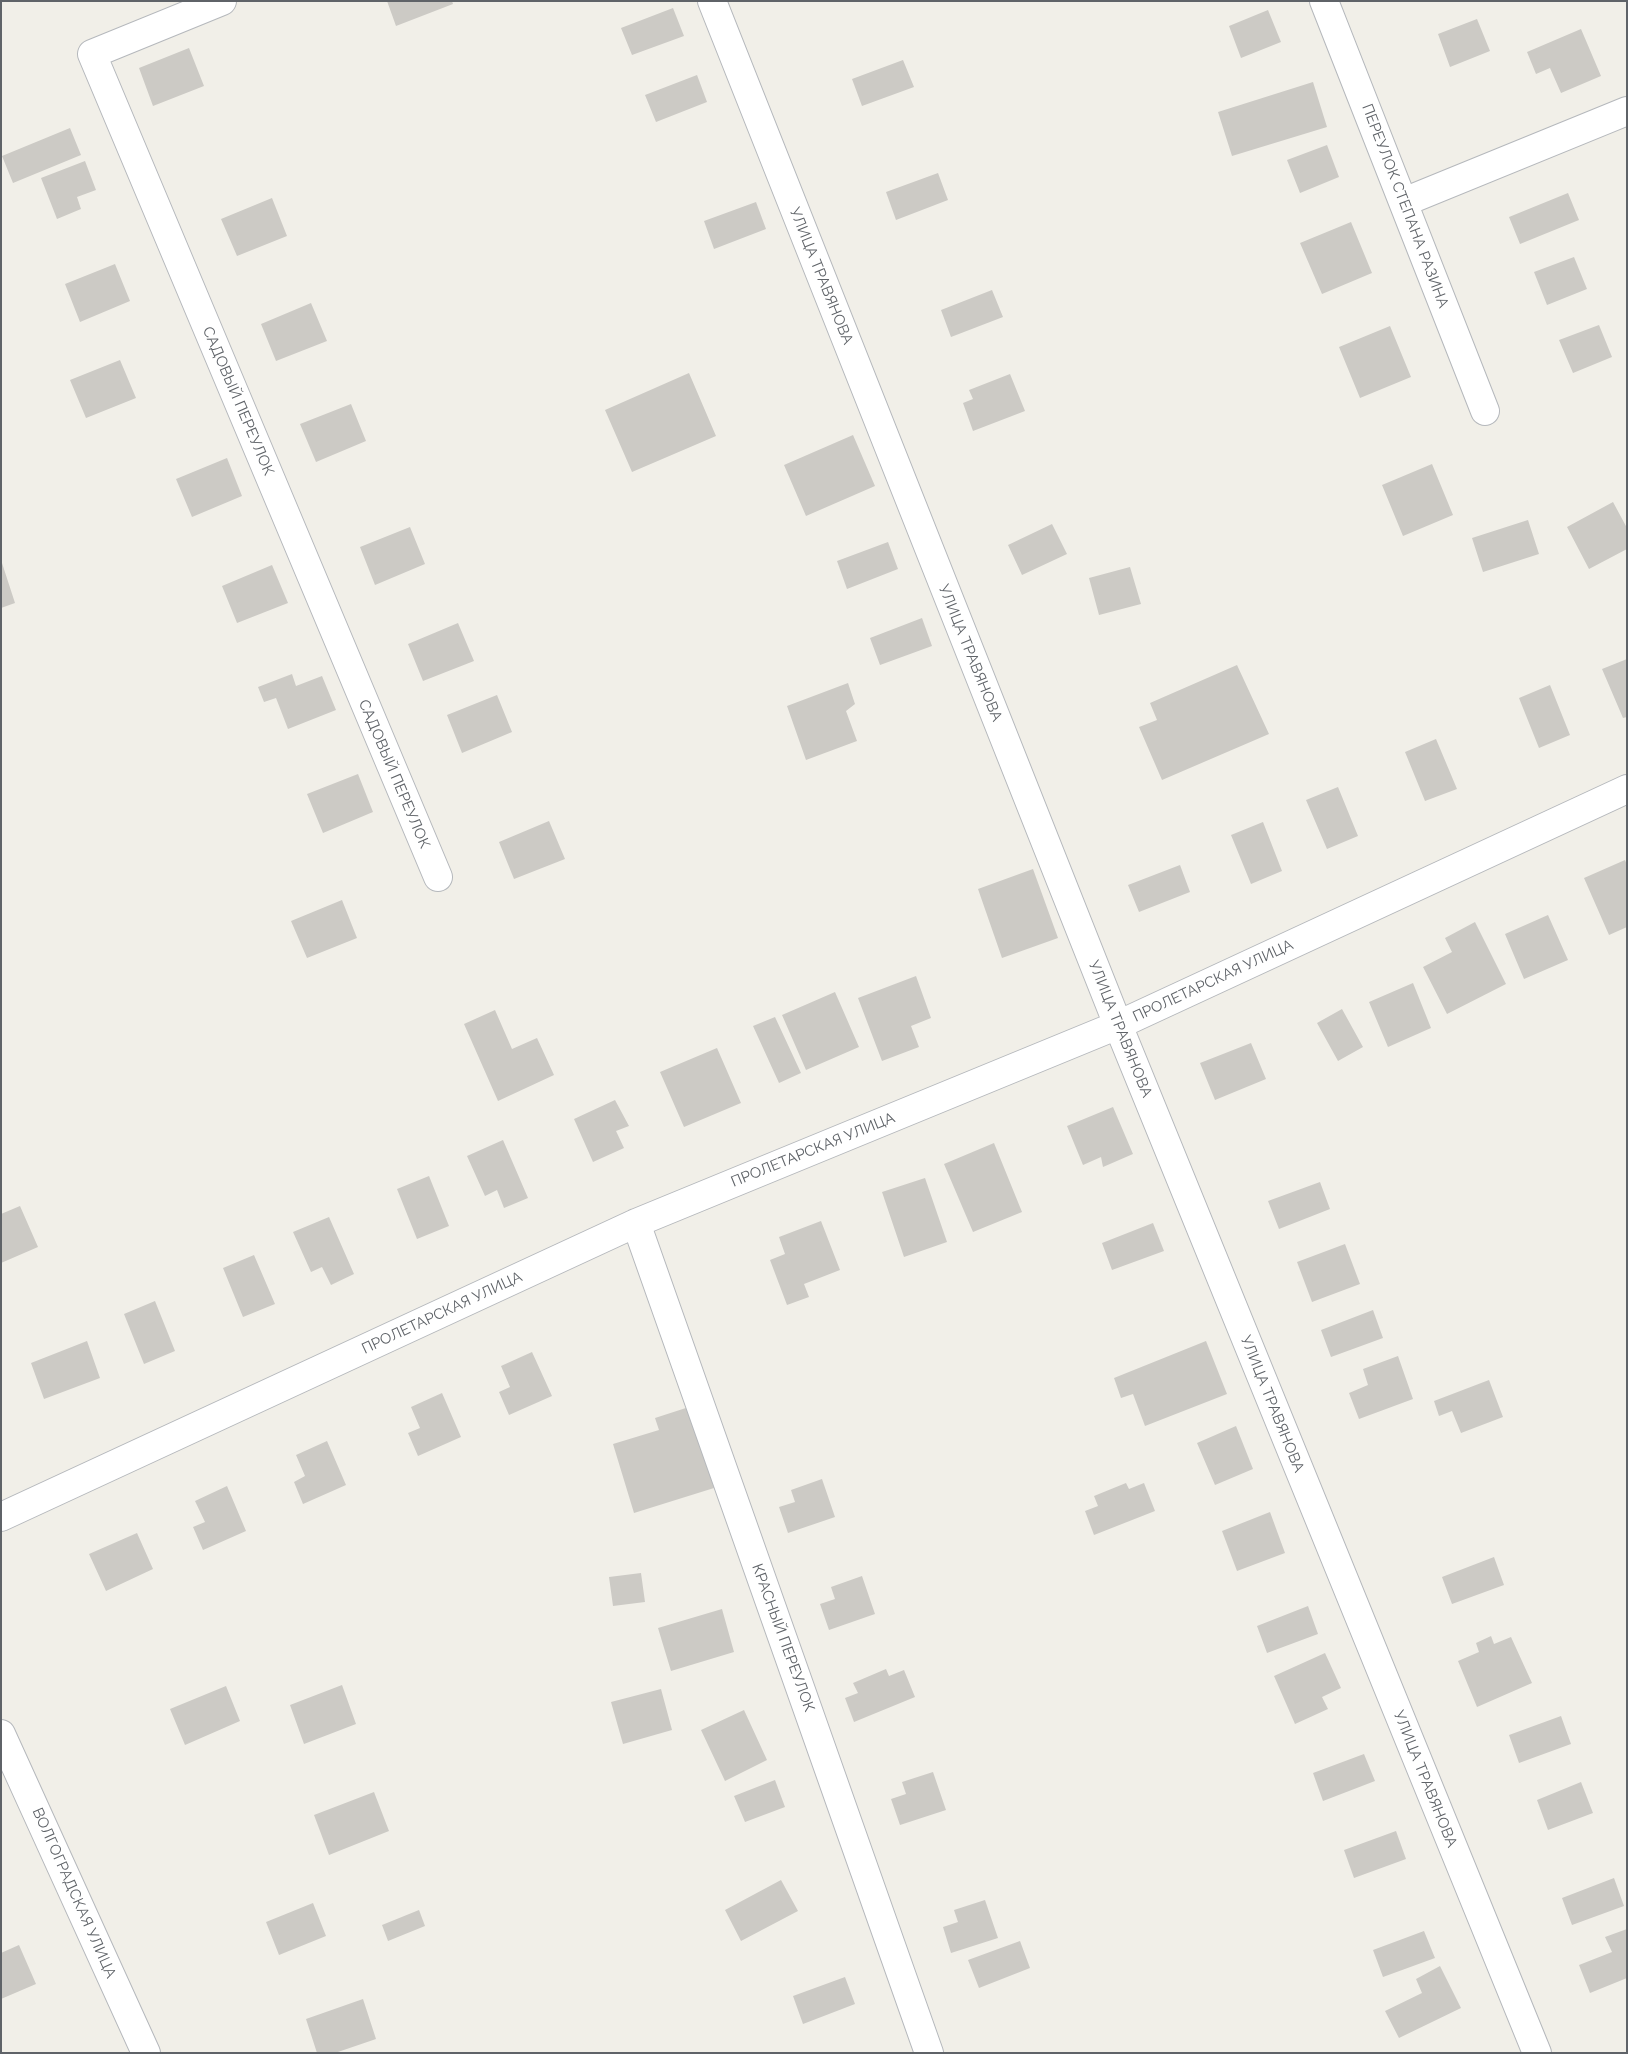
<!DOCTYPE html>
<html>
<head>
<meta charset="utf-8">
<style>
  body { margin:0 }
  #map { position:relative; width:1628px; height:2054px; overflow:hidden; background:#f1efe8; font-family:Raleway,sans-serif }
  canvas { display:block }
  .frame { position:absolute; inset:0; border:2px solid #5f6368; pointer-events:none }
</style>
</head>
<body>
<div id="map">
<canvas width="1628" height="2054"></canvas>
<div class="frame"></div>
</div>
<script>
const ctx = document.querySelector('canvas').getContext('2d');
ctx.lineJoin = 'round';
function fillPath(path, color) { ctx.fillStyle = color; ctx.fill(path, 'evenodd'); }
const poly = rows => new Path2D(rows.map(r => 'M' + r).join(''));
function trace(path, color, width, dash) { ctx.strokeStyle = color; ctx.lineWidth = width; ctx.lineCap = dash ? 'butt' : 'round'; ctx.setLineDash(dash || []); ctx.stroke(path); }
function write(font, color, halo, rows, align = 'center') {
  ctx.font = font + ' Raleway,sans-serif'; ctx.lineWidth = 4.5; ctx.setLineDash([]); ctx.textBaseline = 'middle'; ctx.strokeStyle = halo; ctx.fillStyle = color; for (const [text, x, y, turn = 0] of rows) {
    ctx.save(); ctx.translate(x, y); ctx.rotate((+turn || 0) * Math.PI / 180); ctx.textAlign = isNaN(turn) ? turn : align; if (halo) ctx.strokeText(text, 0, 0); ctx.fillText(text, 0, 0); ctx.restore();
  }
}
fillPath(poly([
  [387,1,452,1,453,4,396,26],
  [673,8,684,36,632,55,621,28],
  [1268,10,1281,42,1241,58,1229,26],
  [1477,19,1490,51,1450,67,1438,34],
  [1581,29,1601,76,1561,93,1550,68,1536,74,1527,52],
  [189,48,204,86,153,106,139,68],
  [903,60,914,87,862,106,852,79],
  [697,75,707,102,656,122,645,95],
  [1313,82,1327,127,1232,156,1218,112],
  [70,128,81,155,13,183,2,156],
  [1327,145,1339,177,1300,193,1287,160],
  [85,161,96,190,77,197,81,209,57,219,41,178],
  [938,173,948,200,896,220,886,192],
  [1568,193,1579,220,1520,244,1509,217],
  [272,198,287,236,237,256,221,219],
  [756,202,766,229,714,249,704,221],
  [1351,222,1372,273,1322,294,1300,243],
  [1574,257,1587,289,1547,305,1534,272],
  [115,264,130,301,80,322,65,284],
  [992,290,1003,317,951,337,941,310],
  [311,303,327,341,276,361,261,324],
  [1599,325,1612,357,1573,373,1559,340],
  [1390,326,1411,377,1360,398,1339,347],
  [120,360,136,398,86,418,70,380],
  [689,373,716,436,632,472,605,410],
  [1010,374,1025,411,973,431,963,403,973,399,969,390],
  [351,404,366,441,316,462,300,424],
  [853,435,875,486,806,516,784,465],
  [227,458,242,496,192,517,176,479],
  [1432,464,1453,515,1403,536,1382,485],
  [1613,502,1627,528,1627,549,1589,569,1567,527],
  [1528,520,1539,554,1483,572,1472,538],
  [1052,524,1067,554,1022,575,1008,545],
  [410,527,425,564,375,585,360,547],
  [888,542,898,569,847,589,837,561],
  [2,563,15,603,1,608,1,564],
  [272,565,288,603,237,623,222,586],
  [1130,567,1141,604,1099,615,1089,578],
  [922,618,932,646,880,665,870,638],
  [458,623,474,661,423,681,408,644],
  [1627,659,1627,717,1623,718,1602,669],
  [1237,665,1269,734,1162,780,1139,727,1157,720,1150,703],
  [292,674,296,686,322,676,336,710,288,729,276,698,264,702,258,687],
  [848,683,855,704,846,711,857,741,806,760,787,706],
  [1550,685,1570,735,1539,748,1519,698],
  [497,695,512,732,462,753,447,715],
  [1436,739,1457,789,1425,801,1405,752],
  [358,774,373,812,323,833,307,794],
  [1338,787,1358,836,1327,849,1306,800],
  [549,821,565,859,514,879,499,842],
  [1263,822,1282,871,1251,884,1231,835],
  [1625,860,1627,865,1627,927,1609,935,1584,878],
  [1180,865,1190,892,1139,912,1128,885],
  [1033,869,1058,938,1002,958,978,889],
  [342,900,357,938,307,958,291,921],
  [1548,915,1568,960,1524,979,1505,934],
  [1475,922,1506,984,1447,1014,1423,967,1452,952,1445,938],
  [916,976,931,1018,911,1026,919,1047,882,1061,858,998],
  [1413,983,1431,1028,1388,1047,1369,1002],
  [835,992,859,1047,806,1070,782,1015],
  [1342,1009,1363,1047,1338,1061,1317,1023],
  [495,1010,512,1049,537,1038,554,1075,498,1101,464,1024],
  [775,1017,801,1073,779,1083,753,1026],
  [1251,1043,1266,1079,1215,1100,1200,1063],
  [717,1048,741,1103,684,1127,660,1072],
  [615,1100,629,1126,616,1131,624,1148,593,1162,574,1119],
  [1113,1107,1133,1154,1103,1167,1101,1157,1083,1165,1067,1126],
  [503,1140,528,1198,504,1208,497,1190,485,1196,467,1156],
  [994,1143,1022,1212,973,1232,944,1164],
  [429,1176,449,1226,417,1239,397,1189],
  [925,1178,947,1242,904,1257,882,1192],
  [1320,1182,1330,1209,1279,1229,1268,1201],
  [20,1206,38,1247,1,1263,1,1214],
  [329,1217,354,1274,331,1285,322,1267,311,1272,293,1232],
  [821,1221,840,1270,804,1284,809,1297,787,1305,770,1260,785,1254,779,1237],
  [1153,1223,1164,1251,1112,1270,1102,1243],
  [1345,1244,1360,1284,1312,1302,1297,1262],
  [254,1255,275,1304,243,1317,223,1268],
  [155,1301,175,1351,144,1364,124,1314],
  [1373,1310,1383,1338,1331,1357,1321,1330],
  [87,1341,100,1378,44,1399,31,1363],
  [1206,1341,1227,1394,1145,1426,1133,1394,1121,1398,1114,1378],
  [532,1352,552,1396,509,1415,499,1392,510,1387,501,1366],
  [1398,1356,1413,1399,1359,1419,1349,1393,1368,1385,1363,1369],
  [1489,1380,1503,1417,1461,1433,1452,1411,1439,1416,1434,1401],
  [442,1393,461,1437,418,1456,408,1433,420,1428,411,1407],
  [689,1407,714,1488,634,1513,613,1444,659,1430,655,1418],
  [1236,1426,1253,1469,1215,1485,1197,1443],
  [327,1441,346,1485,303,1504,294,1482,305,1476,296,1455],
  [822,1479,835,1517,788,1533,779,1507,795,1502,791,1490],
  [1126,1483,1129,1489,1144,1483,1155,1511,1094,1535,1085,1511,1098,1506,1094,1496],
  [227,1486,246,1531,203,1550,193,1527,205,1522,195,1501],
  [1270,1512,1285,1553,1237,1571,1222,1531],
  [137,1533,153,1569,106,1591,89,1554],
  [1494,1557,1504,1585,1452,1604,1442,1577],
  [641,1573,645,1602,613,1606,609,1577],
  [862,1576,875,1614,829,1630,820,1604,835,1599,831,1587],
  [1308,1606,1318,1634,1267,1653,1257,1626],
  [722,1609,734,1652,671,1671,658,1628],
  [1491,1636,1494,1644,1511,1637,1532,1683,1477,1707,1458,1661,1479,1652,1476,1643],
  [1325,1653,1341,1688,1322,1697,1328,1709,1295,1724,1274,1676],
  [886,1669,889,1676,904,1670,915,1697,854,1722,845,1698,858,1693,853,1683],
  [342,1685,356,1724,304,1744,290,1705],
  [226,1686,240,1721,185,1745,170,1709],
  [661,1689,672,1730,623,1744,611,1702],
  [744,1710,767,1760,725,1781,701,1730],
  [1561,1716,1571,1744,1519,1763,1509,1735],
  [1364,1754,1375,1781,1323,1801,1313,1773],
  [933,1772,946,1810,900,1825,891,1799,906,1794,902,1782],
  [775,1780,785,1807,745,1822,734,1796],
  [1581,1782,1593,1813,1548,1830,1537,1800],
  [374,1792,389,1831,329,1855,314,1815],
  [1396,1831,1406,1859,1354,1878,1344,1850],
  [1614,1878,1624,1906,1572,1925,1562,1898],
  [781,1880,798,1911,741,1941,725,1910],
  [985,1900,998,1938,951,1953,943,1927,958,1922,954,1910],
  [313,1903,326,1936,279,1955,266,1922],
  [419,1910,425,1926,388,1941,382,1925],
  [1627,1929,1627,1978,1590,1993,1579,1965,1612,1952,1605,1937],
  [1424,1931,1435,1958,1383,1977,1373,1950],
  [1020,1941,1030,1968,979,1988,968,1960],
  [19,1945,36,1984,1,1999,1,1953],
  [1440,1966,1461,2008,1399,2038,1385,2011,1422,1993,1416,1979],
  [845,1977,855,2004,803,2024,793,1996],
  [363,1999,376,2039,335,2053,317,2053,306,2019]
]), '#cccac5');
const minor = poly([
  [222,1,92,54,438,877],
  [712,1,1118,1025,1537,2053],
  [1324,1,1485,411],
  [1404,202,1627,111],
  [636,1223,929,2053],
  [1,1517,636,1223,1118,1025,1627,789]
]);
const tertiary = poly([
  [1,1734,146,2053]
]);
trace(minor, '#b5b8bc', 30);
trace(tertiary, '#b5b8bc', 30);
trace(minor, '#fff', 28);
trace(tertiary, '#fff', 28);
write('15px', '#5f6368', '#fff', [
  ["ПЕРЕУЛОК СТЕПАНА РАЗИНА",1405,206,69],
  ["УЛИЦА ТРАВЯНОВА",821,276,68],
  ["САДОВЫЙ ПЕРЕУЛОК",238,401,67],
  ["УЛИЦА ТРАВЯНОВА",970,653,68],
  ["САДОВЫЙ ПЕРЕУЛОК",394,774,67],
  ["ПРОЛЕТАРСКАЯ УЛИЦА",1213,981,-25],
  ["УЛИЦА ТРАВЯНОВА",1120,1029,68],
  ["ПРОЛЕТАРСКАЯ УЛИЦА",813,1150,-22],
  ["ПРОЛЕТАРСКАЯ УЛИЦА",442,1313,-25],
  ["УЛИЦА ТРАВЯНОВА",1272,1404,68],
  ["КРАСНЫЙ ПЕРЕУЛОК",783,1638,70],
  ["УЛИЦА ТРАВЯНОВА",1425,1779,68],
  ["ВОЛГОГРАДСКАЯ УЛИЦА",74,1893,66]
]);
</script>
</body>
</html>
